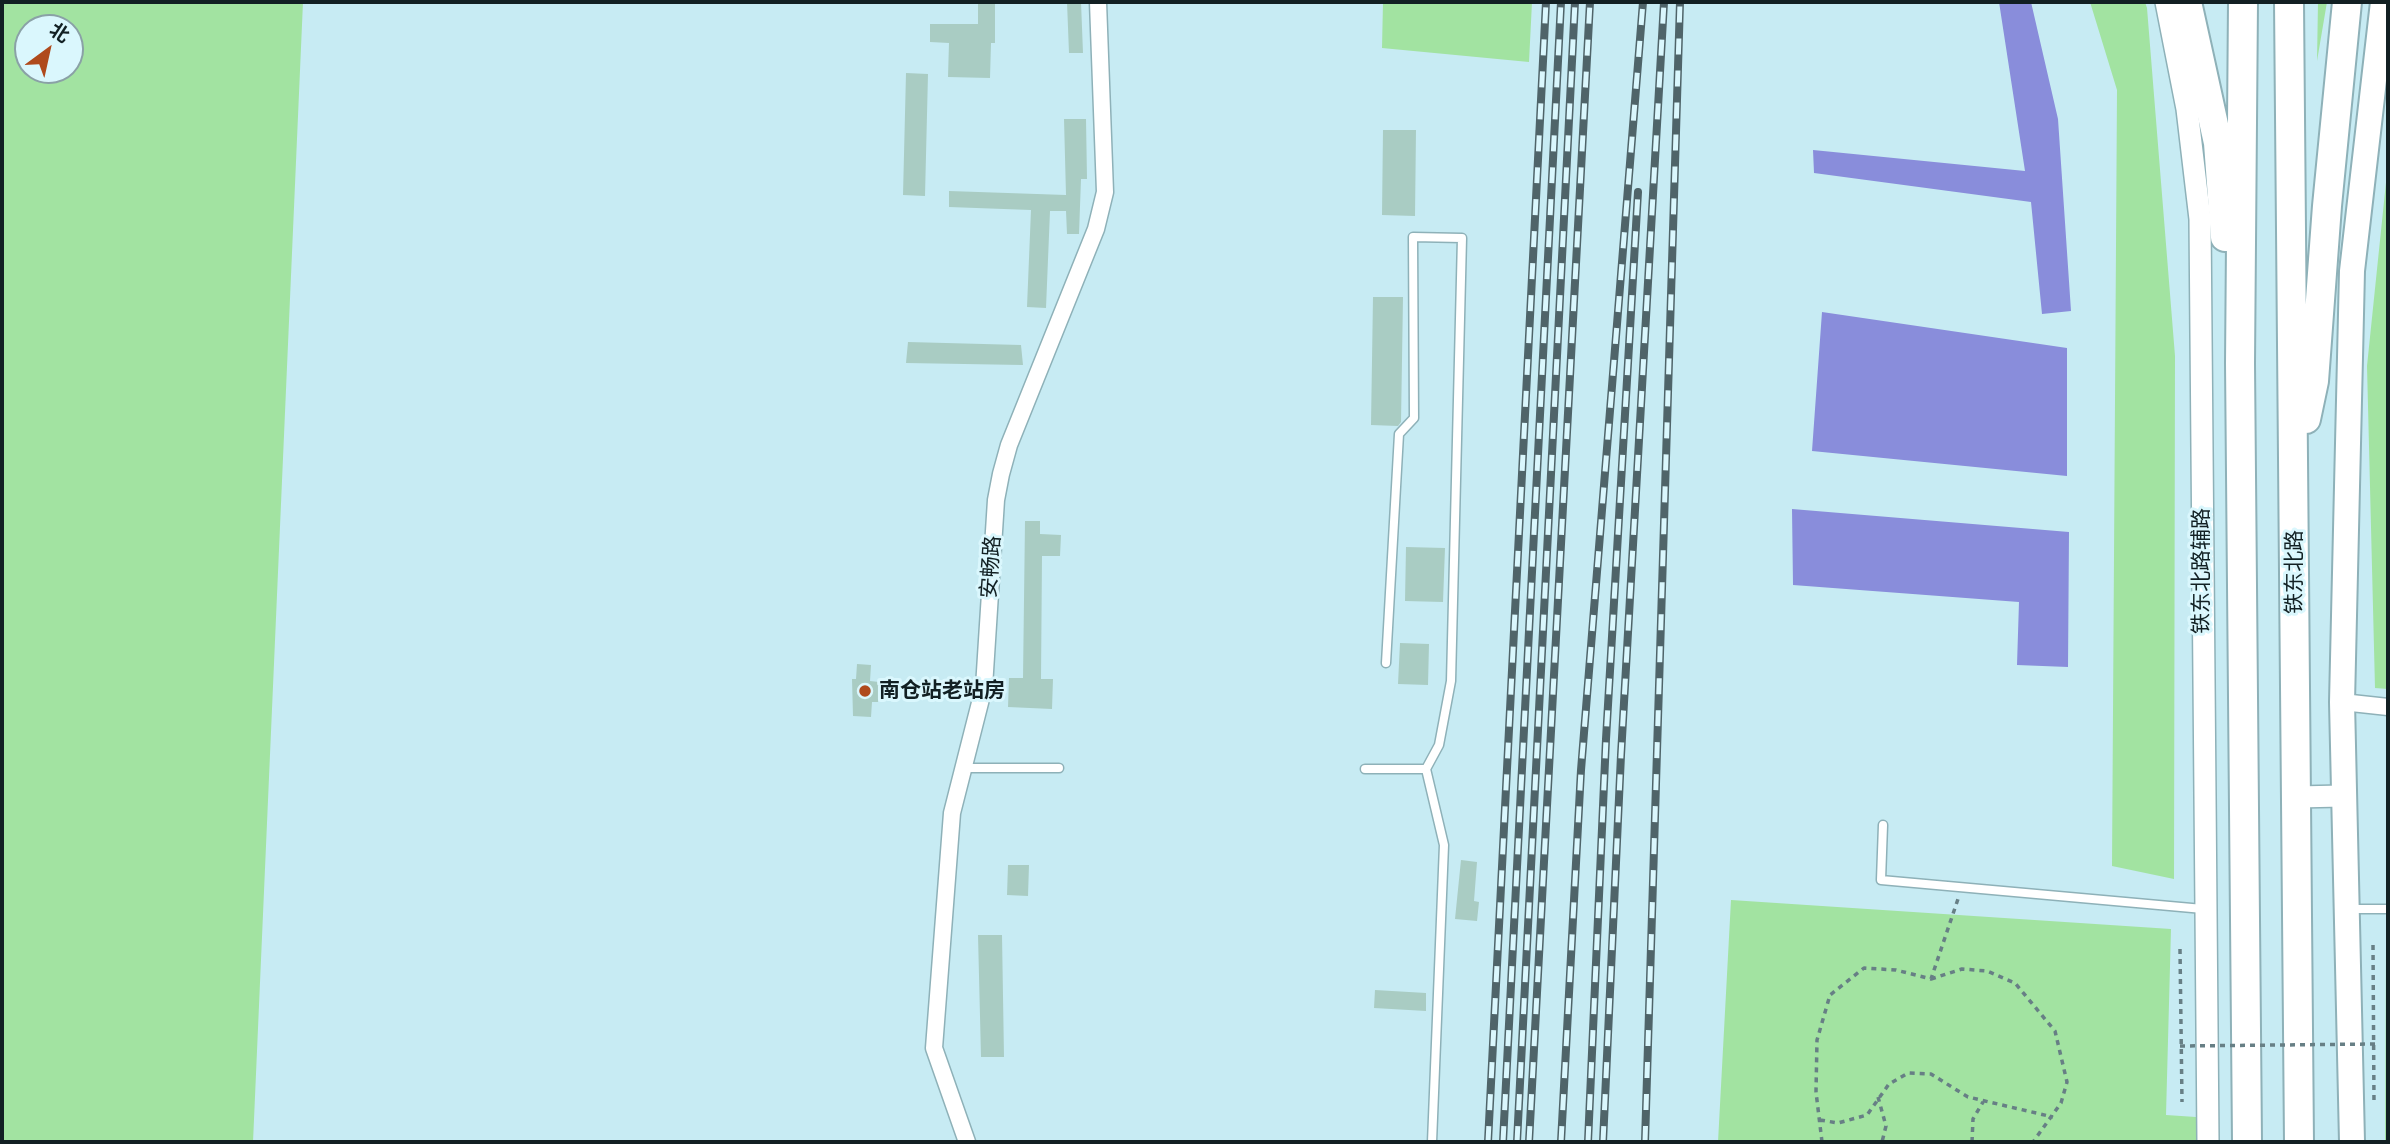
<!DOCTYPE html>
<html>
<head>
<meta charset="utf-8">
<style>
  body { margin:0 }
  #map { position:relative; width:2390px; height:1144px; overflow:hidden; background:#c7ebf3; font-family:"Varela Round","Noto Sans SC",sans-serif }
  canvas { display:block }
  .frame { position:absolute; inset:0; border:4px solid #122023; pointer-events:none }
  .north { position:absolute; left:14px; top:14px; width:70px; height:70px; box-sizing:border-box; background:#daf7fd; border:2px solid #8aa1a6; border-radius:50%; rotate:33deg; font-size:19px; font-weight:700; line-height:28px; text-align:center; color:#122023 }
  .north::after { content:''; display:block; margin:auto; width:24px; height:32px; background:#af4a1c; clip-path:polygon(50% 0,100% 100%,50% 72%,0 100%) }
</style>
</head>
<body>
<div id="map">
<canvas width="2390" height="1144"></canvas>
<div class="frame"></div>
<div class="north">北</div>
</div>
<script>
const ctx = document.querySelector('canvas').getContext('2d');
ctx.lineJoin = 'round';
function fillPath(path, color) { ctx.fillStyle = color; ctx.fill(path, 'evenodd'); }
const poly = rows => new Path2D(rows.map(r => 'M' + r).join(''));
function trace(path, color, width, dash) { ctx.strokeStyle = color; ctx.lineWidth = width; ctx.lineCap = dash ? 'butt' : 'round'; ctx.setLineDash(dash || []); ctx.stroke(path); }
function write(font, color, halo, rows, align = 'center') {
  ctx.font = font + ' "Varela Round","Noto Sans SC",sans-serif'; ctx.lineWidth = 6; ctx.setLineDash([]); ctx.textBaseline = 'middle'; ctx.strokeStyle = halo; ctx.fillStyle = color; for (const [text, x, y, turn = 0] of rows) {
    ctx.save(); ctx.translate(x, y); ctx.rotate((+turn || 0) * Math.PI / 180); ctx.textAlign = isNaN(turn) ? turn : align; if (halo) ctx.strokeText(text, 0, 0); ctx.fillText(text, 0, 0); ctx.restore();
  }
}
fillPath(poly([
  [2,2,303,2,253,1142,2,1142],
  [70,28,70,70,28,70,28,28],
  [1383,2,1532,2,1529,62,1382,48],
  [2090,2,2145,2,2147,8,2175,356,2174,879,2112,866,2117,90],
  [2318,2,2327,2,2317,61],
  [2388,163,2388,689,2375,688,2367,366],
  [1731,900,2171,929,2166,1115,2196,1117,2196,1142,1718,1142],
  [2386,944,2388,944,2388,1142,2385,1142]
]), '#a2e3a1');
fillPath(poly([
  [1999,2,2031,2,2058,119,2071,311,2042,314,2031,202,1814,173,1813,150,2025,171],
  [1822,312,2067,348,2067,476,1812,451],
  [1792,509,2069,532,2068,667,2017,665,2019,602,1793,585]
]), '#898ddb');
fillPath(poly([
  [978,2,995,2,995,43,991,43,990,78,948,77,949,43,930,42,930,24,978,24],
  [1067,2,1081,2,1083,53,1069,53],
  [906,73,928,74,925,196,903,195],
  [1064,119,1086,119,1087,179,1081,179,1079,234,1067,234,1066,211,1050,211,1046,308,1027,307,1031,210,949,207,949,191,1066,195],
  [1383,130,1416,130,1415,216,1382,215],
  [1373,297,1403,297,1401,422,1398,426,1371,425],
  [908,342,1021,345,1023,365,906,363],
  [1025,521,1040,521,1040,534,1061,535,1060,556,1042,556,1041,679,1053,679,1052,709,1008,707,1009,678,1023,678],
  [1406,547,1445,548,1443,602,1405,601],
  [1400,643,1429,644,1428,685,1398,684],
  [857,664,871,665,870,681,879,682,878,702,872,702,871,717,853,716,852,679,856,679],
  [1461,860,1477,862,1474,901,1479,902,1477,921,1455,919],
  [1008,865,1029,865,1028,896,1007,895],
  [978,935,1002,935,1004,1057,981,1057],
  [1375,990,1426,993,1426,1011,1374,1008]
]), '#a9ccc3');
const lane = poly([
  [1386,663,1399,434,1414,418,1413,237,1462,238,1451,681,1439,745,1426,769,1444,845,1432,1142],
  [964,768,1059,768],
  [1365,769,1426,769],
  [1883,825,1881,880,2203,909],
  [2349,909,2388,909]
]);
const street = poly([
  [2342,702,2388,707],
  [967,1142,934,1048,952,813,984,687,996,500,1001,474,1009,445,1096,229,1105,192,1098,2]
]);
const secondary = poly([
  [2166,2,2187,109,2200,219,2208,1142],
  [2297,797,2342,796]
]);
const primary = poly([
  [2352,1142,2342,702,2352,271,2383,2]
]);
const highway = poly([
  [2187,2,2218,143,2225,237],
  [2243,2,2240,363,2247,1142],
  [2289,2,2299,1142],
  [2306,419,2314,381,2327,206,2347,2]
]);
trace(lane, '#8eb1b8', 11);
trace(street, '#8eb1b8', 19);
trace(secondary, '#8eb1b8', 24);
trace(primary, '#8eb1b8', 28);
trace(highway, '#8eb1b8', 32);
trace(poly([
  [2373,945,2374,1105],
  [2180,949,2182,1102],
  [1931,979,1962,969,1987,971,2015,983,2055,1031,2067,1082,2061,1103,2033,1142],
  [1878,1097,1886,1126,1882,1142],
  [1820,1120,1838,1123,1867,1115,1889,1084,1908,1073,1931,1074,1968,1097,2053,1117],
  [1822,1142,1816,1092,1817,1040,1830,995,1864,968,1896,970,1931,979,1958,899],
  [1972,1142,1973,1119,1983,1102]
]), '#677f85', 3.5, [5, 5]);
trace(lane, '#fff', 8);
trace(street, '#fff', 16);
trace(secondary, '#fff', 21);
trace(primary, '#fff', 24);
trace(highway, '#fff', 28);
const rail = poly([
  [1488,1142,1546,2],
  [1503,1142,1561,2],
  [1517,1142,1575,2],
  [1529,1142,1590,2],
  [1561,1142,1581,770,1643,2],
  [1588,1142,1606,739,1638,192],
  [1603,1142,1621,755,1664,2],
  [1645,1142,1680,2]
]);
trace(rail, '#4f6469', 8);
trace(rail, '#daf7fd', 5, [16]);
trace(poly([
  [2180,1046,2376,1044]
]), '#677f85', 3.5, [5, 5]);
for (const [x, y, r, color] of [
  [865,691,7,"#af4a1c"]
]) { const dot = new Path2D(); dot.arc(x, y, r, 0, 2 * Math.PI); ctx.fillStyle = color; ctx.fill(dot); trace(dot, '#daf7fd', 2.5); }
write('21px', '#122023', '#daf7fd', [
  ["安畅路",992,567,-86],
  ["铁东北路辅路",2202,571,-90],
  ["铁东北路",2295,572,-90]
]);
write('bold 21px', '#122023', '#daf7fd', [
  ["南仓站老站房",879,691]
], 'left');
</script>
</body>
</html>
